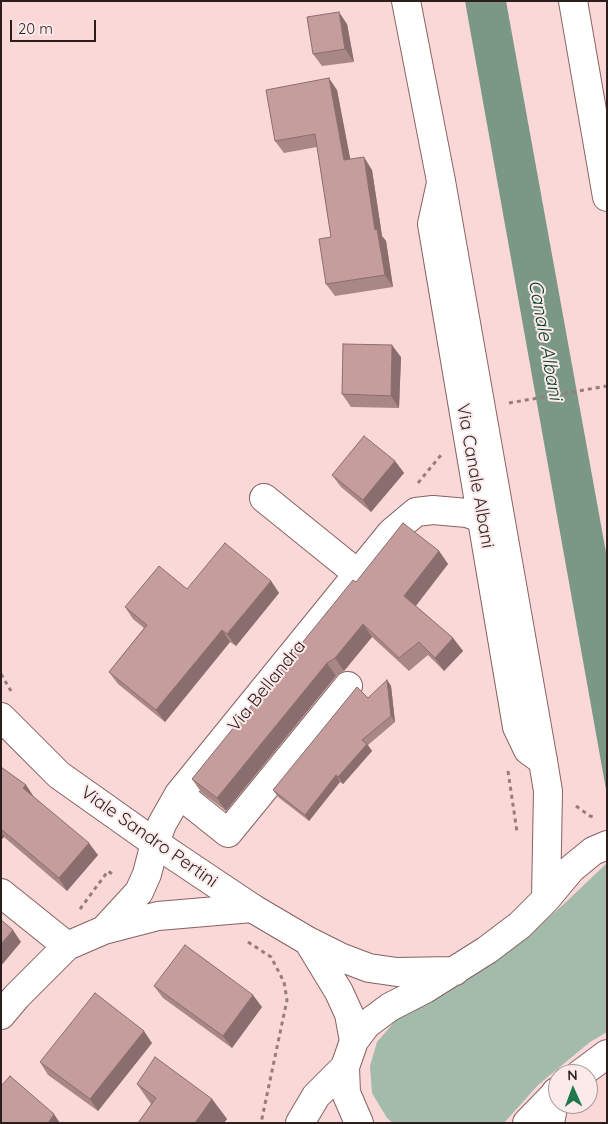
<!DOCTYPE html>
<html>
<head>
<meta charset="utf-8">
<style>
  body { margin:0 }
  #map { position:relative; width:608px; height:1124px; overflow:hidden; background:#fad8d7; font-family:Quicksand,sans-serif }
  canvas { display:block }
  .frame { position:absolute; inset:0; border:2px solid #2d1e1e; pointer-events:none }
  .north { position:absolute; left:548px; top:1064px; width:50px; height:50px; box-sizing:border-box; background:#fceaea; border:1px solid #a99898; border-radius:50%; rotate:358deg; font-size:14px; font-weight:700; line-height:20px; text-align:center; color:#2d1e1e }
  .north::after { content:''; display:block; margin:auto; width:18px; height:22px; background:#20794d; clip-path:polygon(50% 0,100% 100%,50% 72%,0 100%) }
  .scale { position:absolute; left:10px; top:20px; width:86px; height:22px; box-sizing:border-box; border:2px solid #2d1e1e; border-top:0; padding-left:6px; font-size:15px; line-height:18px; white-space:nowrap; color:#2d1e1e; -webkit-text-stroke:4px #fceaea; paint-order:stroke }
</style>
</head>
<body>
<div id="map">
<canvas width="608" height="1124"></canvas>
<div class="frame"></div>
<div class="north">N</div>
<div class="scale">20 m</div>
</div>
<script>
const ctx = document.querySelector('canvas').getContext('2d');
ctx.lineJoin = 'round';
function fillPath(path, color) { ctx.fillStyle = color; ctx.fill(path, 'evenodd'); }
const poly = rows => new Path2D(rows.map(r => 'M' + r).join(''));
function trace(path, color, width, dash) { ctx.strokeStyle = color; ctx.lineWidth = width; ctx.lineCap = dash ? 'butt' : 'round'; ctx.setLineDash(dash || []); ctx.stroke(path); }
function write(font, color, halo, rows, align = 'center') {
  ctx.font = font + ' Quicksand,sans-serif'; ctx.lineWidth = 4; ctx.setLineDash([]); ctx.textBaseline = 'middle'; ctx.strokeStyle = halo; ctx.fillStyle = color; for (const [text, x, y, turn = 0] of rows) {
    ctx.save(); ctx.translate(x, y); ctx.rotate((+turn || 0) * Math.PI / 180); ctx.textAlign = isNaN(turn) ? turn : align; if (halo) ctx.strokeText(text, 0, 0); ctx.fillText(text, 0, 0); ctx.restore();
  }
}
fillPath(poly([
  [607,863,607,1032,590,1042,538,1085,504,1123,393,1123,387,1118,372,1093,370,1066,377,1042,402,1013,489,965,518,945,565,903]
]), '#a2bbab');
fillPath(poly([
  [465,1,506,1,607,558,607,795]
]), '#7a9885');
const minor = poly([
  [441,183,432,224,517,727,528,750,543,761],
  [264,498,358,574],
  [179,794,228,833,348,686],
  [1,893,67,946],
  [104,930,139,892,147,874,155,843,162,824,179,794,391,533,416,512,433,510,467,513,483,519],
  [1,1015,17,996,67,946,104,930,158,916,252,908]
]);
const major = poly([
  [406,1,441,181,543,761,548,791,546,899],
  [573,1,607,197],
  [1,717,59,775,155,843,252,908,308,941,340,957,369,968,397,972,455,971],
  [308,941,339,992,349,1014,354,1041],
  [580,1074,607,1054],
  [300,1123,316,1096,345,1067],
  [359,1123,346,1093,345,1067,354,1041,367,1024,390,1007,425,989,487,950,520,925,546,899,571,869,593,851,607,845],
  [527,1123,558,1091]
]);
const highway = poly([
  [550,1123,556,1092]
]);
trace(minor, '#866261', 30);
trace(major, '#866261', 30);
trace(highway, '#866261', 30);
trace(poly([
  [509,403,607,386],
  [418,483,441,455],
  [1,674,11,691],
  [508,771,517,832],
  [576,806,590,816,596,818],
  [80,909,108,871,115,876],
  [248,942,271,957,284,982,287,1000,261,1123]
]), '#967d7d', 3, [4, 4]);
trace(minor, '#fff', 28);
trace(major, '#fff', 28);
trace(highway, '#fff', 28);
fillPath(poly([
  [347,24,354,62,322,66,313,54],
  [337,90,350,160,372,170,382,236,386,241,393,287,335,296,326,284,331,237,317,147,284,153,275,141],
  [401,357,399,408,351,407,342,394],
  [395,461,404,473,371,512,341,487,332,475],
  [439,551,448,564,416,606,453,638,463,651,444,671,428,655,409,671,372,637,344,671,336,676,226,811,201,792,192,779,356,582],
  [271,581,279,593,236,646,230,642,165,722,118,684,109,672,144,628,133,619,125,607,187,589],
  [387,680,391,686,395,722,368,745,372,751,343,784,340,782,309,821,278,797,273,790],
  [1,767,26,785,33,796,98,855,67,891,4,837,2,839,1,839],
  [154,986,262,1007,232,1048,163,998],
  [152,1043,98,1111,48,1075,40,1062],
  [137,1084,212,1099,227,1119,224,1123,138,1123,151,1104]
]), '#a98786');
fillPath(poly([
  [339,12,347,24,354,62,345,49],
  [329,78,337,90,353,173,344,160],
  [364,157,372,170,382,236,386,241,393,287,385,275,375,230],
  [392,345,401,357,399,408,391,396],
  [395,461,404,473,371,512,363,500],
  [439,551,448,564,413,609,404,596],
  [271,581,279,593,236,646,227,634],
  [363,624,372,637,344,671,335,658],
  [222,630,230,642,165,722,156,710],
  [453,638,463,651,444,671,435,658],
  [327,663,336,676,226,811,217,798],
  [387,680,391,686,395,722,391,716],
  [367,744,372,751,343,784,338,777],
  [336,775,340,782,309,821,305,815],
  [26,785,34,797,23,788],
  [1,832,4,837,2,839,1,838],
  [89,843,98,855,67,891,59,878],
  [13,930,21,942,1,966,1,944],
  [253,995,262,1007,232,1048,223,1036],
  [144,1031,152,1043,98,1111,90,1099],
  [212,1099,227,1119,224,1123,195,1123],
  [54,1114,60,1123,48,1123]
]), '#8a6e6d');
const building = poly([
  [339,12,345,49,313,54,307,17,339,12],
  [329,78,344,160,364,157,375,230,377,229,385,275,326,284,319,239,331,237,315,134,275,141,266,90,329,78],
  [343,344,392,345,391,396,342,394,343,344],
  [364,436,395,461,363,500,332,475,364,436],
  [403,523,439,551,404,596,453,638,435,658,419,642,399,658,363,624,335,658,327,663,217,798,192,779,353,580,356,582,403,523],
  [225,543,271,581,227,634,222,630,156,710,109,672,147,625,125,607,159,566,187,589,225,543],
  [387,680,391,716,362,740,367,744,338,777,336,775,305,815,273,790,357,687,368,698,387,680],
  [1,767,26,785,23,788,89,843,59,878,1,829,1,767],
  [1,920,13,930,1,944,1,920],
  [185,945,253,995,223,1036,154,986,185,945],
  [95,993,144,1031,90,1099,40,1062,95,993],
  [155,1057,212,1099,195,1123,138,1123,156,1098,137,1084,155,1057],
  [10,1076,54,1114,48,1123,1,1123,1,1086,10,1076]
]);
fillPath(building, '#c59d9c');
trace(building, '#8a6e6d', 1);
write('18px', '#2d1e1e', '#fceaea', [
  ["Via Canale Albani",475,476,80],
  ["Via Bellandra",267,686,-51],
  ["Viale Sandro Pertini",149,837,35]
]);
write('italic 19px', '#043d23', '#fceaea', [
  ["Canale Albani",545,340,80]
]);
</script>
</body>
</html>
